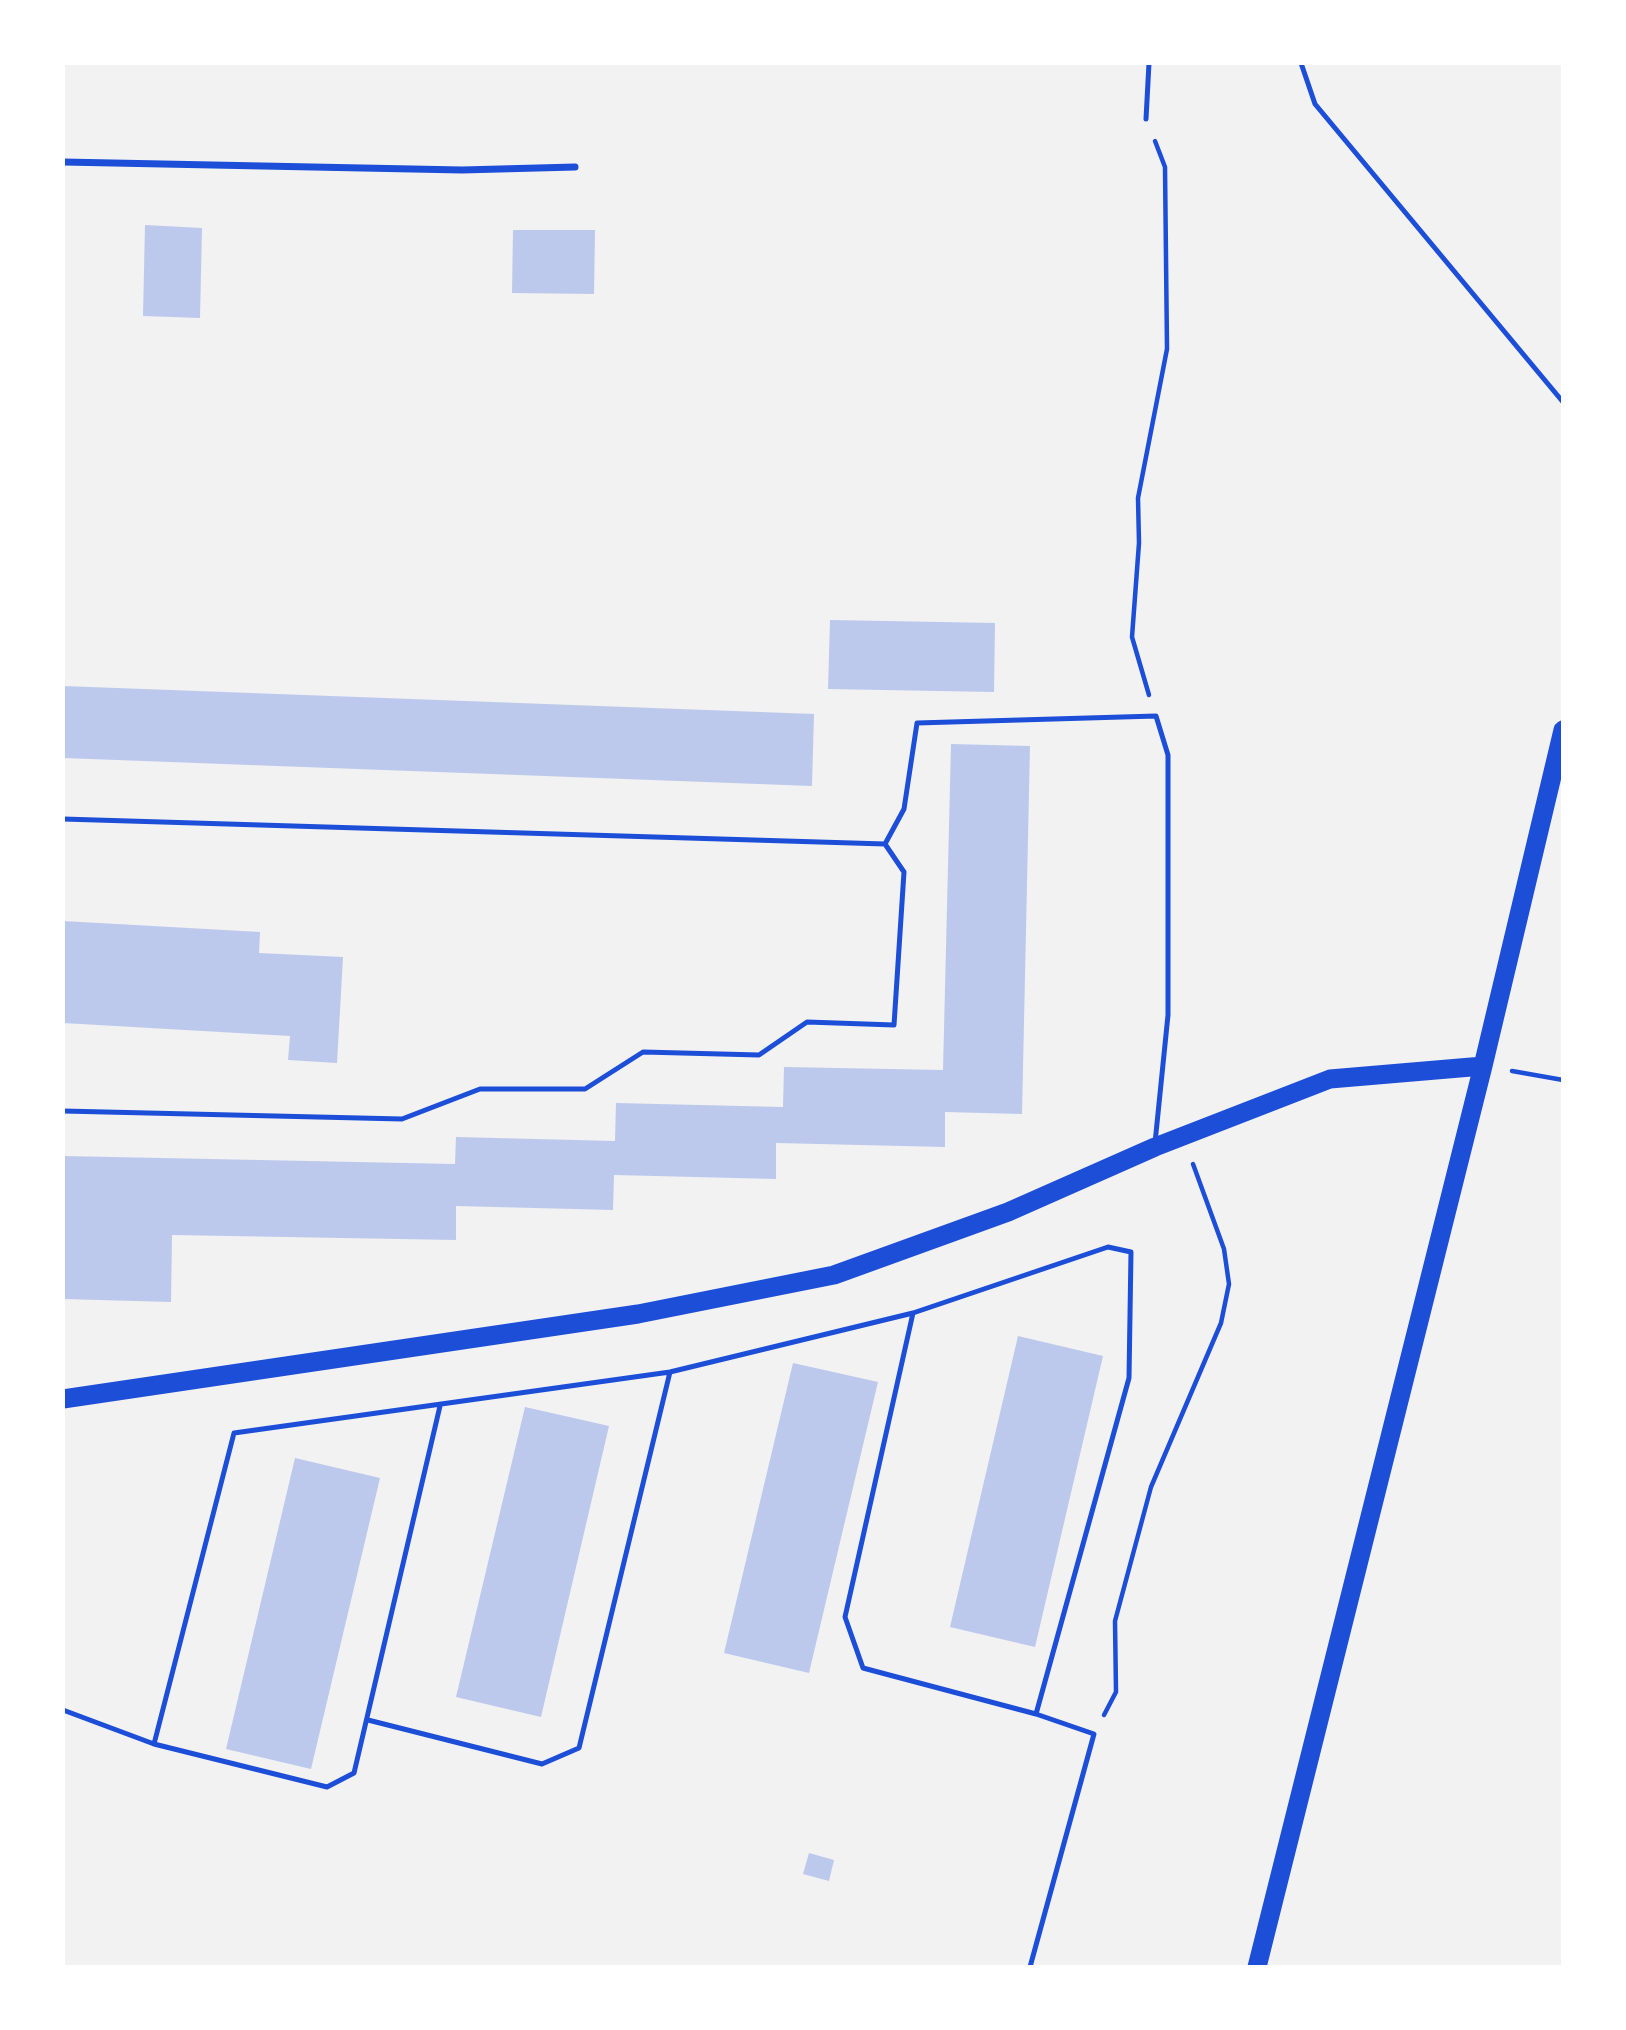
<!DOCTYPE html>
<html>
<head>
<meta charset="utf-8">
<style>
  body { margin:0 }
  #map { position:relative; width:1626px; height:2030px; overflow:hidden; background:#f2f2f2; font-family:"Source Serif 4",serif }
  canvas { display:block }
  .frame { position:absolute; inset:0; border:65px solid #fff; pointer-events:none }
</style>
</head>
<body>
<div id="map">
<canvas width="1626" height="2030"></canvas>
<div class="frame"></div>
</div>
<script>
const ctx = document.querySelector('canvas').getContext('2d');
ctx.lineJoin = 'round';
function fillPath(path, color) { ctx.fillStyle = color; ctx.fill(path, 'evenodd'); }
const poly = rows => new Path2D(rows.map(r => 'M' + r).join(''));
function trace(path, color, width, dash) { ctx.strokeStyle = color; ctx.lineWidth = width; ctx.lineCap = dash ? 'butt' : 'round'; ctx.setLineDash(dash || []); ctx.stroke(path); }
fillPath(poly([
  [145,225,202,228,200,318,143,316],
  [513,230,595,230,594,294,512,293],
  [830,620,995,623,994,692,828,689],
  [63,686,814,714,812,786,63,758],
  [951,744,1030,746,1022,1114,945,1112,945,1147,776,1143,776,1179,614,1175,613,1210,456,1206,456,1240,172,1235,171,1302,63,1299,63,1156,455,1164,456,1137,615,1141,616,1103,783,1107,784,1067,943,1070],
  [63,921,260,932,259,953,343,957,337,1063,288,1060,290,1036,63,1023],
  [1018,1336,1103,1356,1035,1647,950,1627],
  [793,1363,878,1382,809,1673,724,1653],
  [525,1407,609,1426,541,1717,456,1697],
  [295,1458,380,1478,311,1769,226,1749],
  [809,1853,834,1860,829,1881,803,1874]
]), '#bdc9ec');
trace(poly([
  [1149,695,1132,637,1139,543,1138,498,1167,349,1165,167,1155,141],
  [1512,1071,1563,1080],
  [1104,1715,1116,1692,1115,1621,1151,1487,1221,1323,1229,1284,1224,1249,1193,1164]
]), '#1d4ed8', 4.5);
trace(poly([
  [1301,63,1315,104,1563,402],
  [1146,119,1149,63],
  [63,819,885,844,904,872,894,1025,807,1022,759,1055,643,1052,585,1089,480,1089,402,1119,63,1111],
  [885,844,904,809,917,723,1156,716,1168,755,1168,1015,1155,1143],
  [63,1710,154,1744,327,1787,354,1773,440,1406],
  [368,1720,542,1764,579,1748,670,1372],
  [154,1744,234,1433,670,1372,913,1313,845,1617,863,1668,1036,1714,1129,1378,1131,1252,1108,1247,913,1313],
  [1030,1967,1094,1734,1036,1714]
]), '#1d4ed8', 5);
trace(poly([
  [63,162,462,170,575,167]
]), '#1d4ed8', 7);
trace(poly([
  [63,1399,638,1314,834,1275,1008,1212,1155,1147,1330,1079,1483,1066],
  [1257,1967,1483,1066,1563,730]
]), '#1d4ed8', 19);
</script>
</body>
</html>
